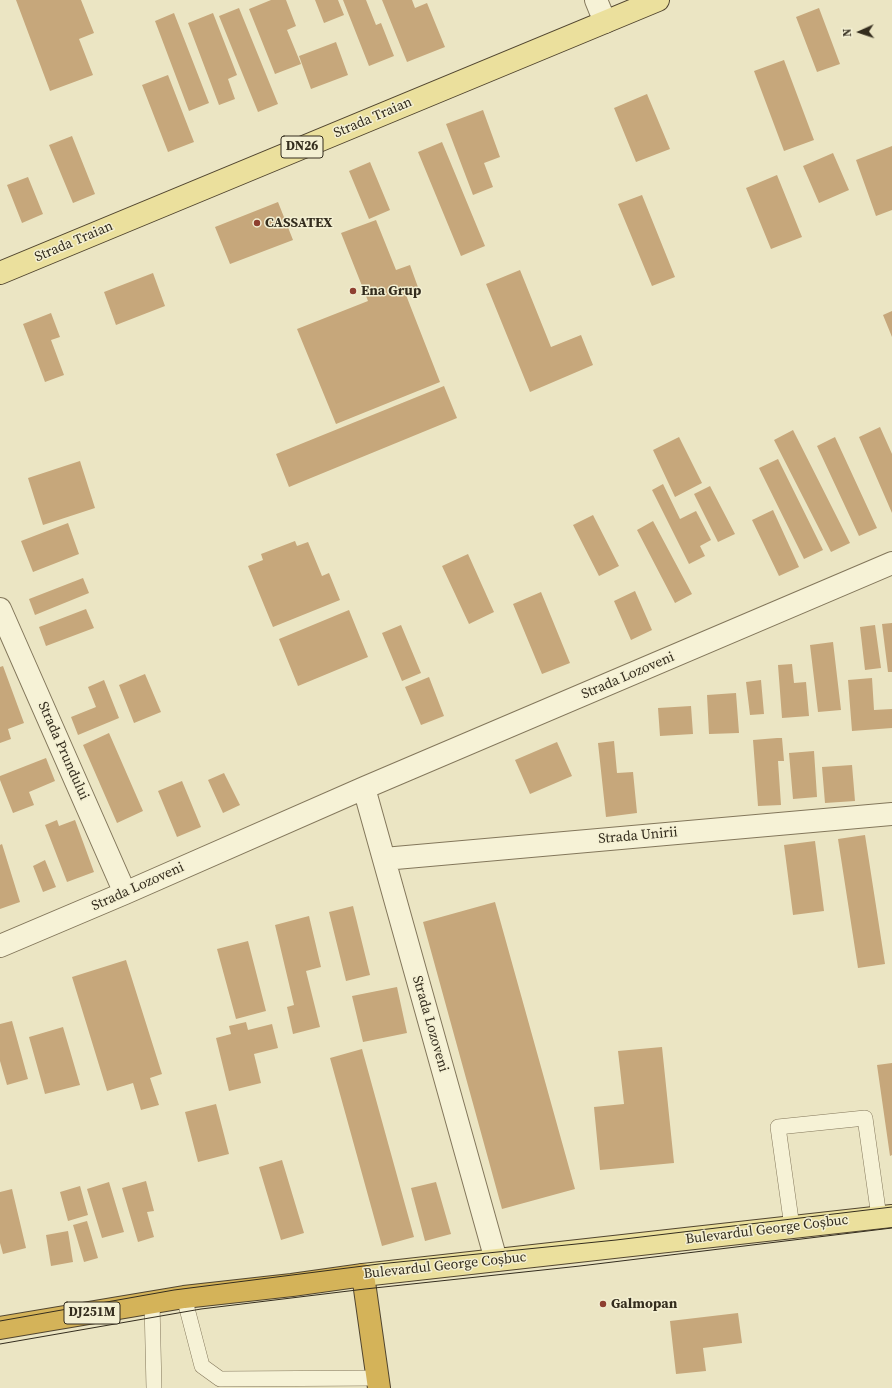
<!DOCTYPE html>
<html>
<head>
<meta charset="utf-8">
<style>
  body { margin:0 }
  #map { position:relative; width:892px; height:1388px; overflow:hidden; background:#ebe5c3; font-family:"Source Serif 4",serif }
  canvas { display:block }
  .north { position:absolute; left:840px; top:12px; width:40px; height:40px; -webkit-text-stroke:3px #f3efd2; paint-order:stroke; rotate:267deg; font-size:11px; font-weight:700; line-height:16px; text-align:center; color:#342d1e }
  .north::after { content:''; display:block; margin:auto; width:14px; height:18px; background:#342d1e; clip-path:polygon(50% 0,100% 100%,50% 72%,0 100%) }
</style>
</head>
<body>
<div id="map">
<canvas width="892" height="1388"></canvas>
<div class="north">N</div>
</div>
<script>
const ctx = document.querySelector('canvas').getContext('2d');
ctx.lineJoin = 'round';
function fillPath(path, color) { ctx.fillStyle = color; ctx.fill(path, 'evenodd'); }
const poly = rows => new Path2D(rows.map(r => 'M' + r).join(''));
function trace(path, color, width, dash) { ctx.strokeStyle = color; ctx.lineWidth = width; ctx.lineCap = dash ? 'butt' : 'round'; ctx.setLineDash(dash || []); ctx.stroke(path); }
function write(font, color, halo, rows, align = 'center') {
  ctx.font = font + ' "Source Serif 4",serif'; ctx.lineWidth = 3; ctx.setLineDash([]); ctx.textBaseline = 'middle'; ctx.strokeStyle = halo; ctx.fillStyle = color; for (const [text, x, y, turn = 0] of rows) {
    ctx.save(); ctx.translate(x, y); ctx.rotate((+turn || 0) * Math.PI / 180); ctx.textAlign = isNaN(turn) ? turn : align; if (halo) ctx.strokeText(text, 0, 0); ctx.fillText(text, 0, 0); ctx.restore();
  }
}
fillPath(poly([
  [16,0,81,0,94,33,79,39,93,75,50,91],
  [271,0,286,0,296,26,287,30,301,64,275,74,249,9],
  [315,0,338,0,344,15,324,23],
  [343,0,366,0,376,25,381,23,394,56,369,66],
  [382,0,412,0,415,8,427,3,445,47,407,62],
  [239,8,278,104,258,112,219,16],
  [819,8,840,64,817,72,796,17],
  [174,13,209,103,189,111,155,21],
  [213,13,237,75,228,79,235,99,219,105,188,23],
  [336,42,348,75,311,89,299,56],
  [784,60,814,140,784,151,754,71],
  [168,75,194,142,168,152,142,85],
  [647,94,670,149,636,162,614,108],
  [483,110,500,157,484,163,493,187,473,195,446,124],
  [72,136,95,194,73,203,49,145],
  [442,142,485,246,461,256,418,152],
  [892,146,892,210,876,216,856,160],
  [833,153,849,190,819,203,803,166],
  [370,162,390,210,369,219,349,171],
  [777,175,802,237,771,249,746,188],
  [28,177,43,214,22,223,7,185],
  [642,195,675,277,652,286,618,204],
  [278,202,293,240,230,264,215,227],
  [376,220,396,270,410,265,419,290,406,295,440,382,336,424,297,329,368,301,341,233],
  [520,270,551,347,581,335,593,365,530,392,486,284],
  [153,273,165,306,116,325,104,292],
  [892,311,892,337,883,315],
  [51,313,60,337,51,340,64,375,45,382,23,324],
  [444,386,457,418,289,487,276,454],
  [880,427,892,454,892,513,859,437],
  [793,430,850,543,831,552,774,440],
  [679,437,702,483,675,497,653,450],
  [835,437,877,528,859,536,817,446],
  [778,459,823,550,804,559,759,468],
  [80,461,95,508,43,525,28,478],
  [663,484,680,519,696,511,711,540,700,546,705,556,689,564,652,490],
  [710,486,735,534,718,542,694,494],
  [773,510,799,567,779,576,752,520],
  [593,515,619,566,599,576,573,525],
  [653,521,692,594,675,603,637,530],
  [68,523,79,554,33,572,21,541],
  [295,541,297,546,308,542,322,576,329,573,340,600,273,627,248,566,263,560,261,554],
  [468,554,494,612,469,624,442,566],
  [83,578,89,593,35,615,29,599],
  [635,591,652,630,631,640,614,601],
  [541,592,570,663,542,674,513,604],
  [86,609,94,628,46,646,39,627],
  [349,610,368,657,298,686,279,639],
  [892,623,892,672,888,672,882,624],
  [401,625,421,673,402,681,382,633],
  [875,625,881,668,865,670,860,627],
  [833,642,841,710,818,712,810,645],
  [792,664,794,683,806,682,809,716,782,718,778,665],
  [3,666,24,723,8,729,11,739,0,743,0,667],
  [145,674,161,712,134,723,119,685],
  [429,677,444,716,421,725,405,687],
  [872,678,874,710,892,709,892,728,852,731,848,680],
  [104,680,119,718,78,735,71,717,96,707,88,687],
  [761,680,764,714,750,715,746,682],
  [736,693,739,733,709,734,707,695],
  [691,706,693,734,660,736,658,708],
  [109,733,143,811,117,823,83,745],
  [777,738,782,738,784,761,778,761,781,805,758,806,753,740],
  [614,741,617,773,633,772,637,813,606,817,598,743],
  [557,742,572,776,530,794,515,760],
  [814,751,817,797,793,799,789,753],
  [46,758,55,781,29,792,34,805,13,813,0,780,0,776],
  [852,765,855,801,825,803,822,767],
  [224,773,240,805,223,813,208,780],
  [182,781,201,827,177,837,158,791],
  [57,820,59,826,75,820,94,872,67,882,45,825],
  [865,835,885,964,858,968,838,839],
  [815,841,824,911,793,915,784,845],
  [2,844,20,902,0,909,0,845],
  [45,860,56,887,43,892,33,866],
  [495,902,575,1189,502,1209,423,922],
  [353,906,370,975,346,981,329,912],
  [309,916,321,967,306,971,320,1027,293,1034,287,1007,294,1005,275,925],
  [248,941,266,1011,236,1019,217,949],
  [126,960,162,1074,150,1078,159,1105,141,1110,133,1083,107,1091,72,977],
  [397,987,407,1033,363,1042,352,996],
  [12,1021,28,1079,7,1085,0,1061,0,1024],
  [246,1022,248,1030,272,1024,278,1048,254,1054,261,1083,229,1091,216,1038,231,1034,229,1026],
  [63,1027,80,1085,45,1094,29,1037],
  [662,1047,674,1163,600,1170,594,1107,624,1104,618,1051],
  [362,1049,414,1237,382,1246,330,1058],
  [892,1063,892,1155,890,1156,877,1065],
  [216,1104,229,1154,198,1162,185,1112],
  [282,1160,304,1233,281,1240,259,1167],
  [146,1181,154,1211,147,1212,154,1237,138,1242,122,1188],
  [109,1182,124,1232,102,1238,87,1189],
  [436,1182,451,1234,425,1241,411,1188],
  [80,1186,88,1215,68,1221,60,1192],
  [12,1189,26,1248,3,1254,0,1243,0,1192],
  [87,1221,98,1258,84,1262,73,1225],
  [68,1231,73,1262,51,1266,46,1235],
  [738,1313,742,1343,703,1348,706,1371,676,1374,670,1321]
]), '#c6a77b');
const lane = poly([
  [792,1227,778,1127,865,1118,879,1217],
  [184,1297,202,1366,220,1379,378,1378],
  [152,1303,154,1388]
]);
const street = poly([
  [596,0,605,22],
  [0,609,125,893],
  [364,788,496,1260],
  [384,859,892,814],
  [0,946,125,893,364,788,892,563]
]);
const primary = poly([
  [0,273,658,0],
  [363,1275,892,1216]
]);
const highway = poly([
  [0,1328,184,1297,292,1285,363,1275,379,1388]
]);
trace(lane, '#83775b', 16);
trace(street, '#83775b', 24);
trace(primary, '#51452f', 24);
trace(highway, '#51452f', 24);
trace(lane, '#f6f2d6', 15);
trace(street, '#f6f2d6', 22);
trace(primary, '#ebe09d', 22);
trace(highway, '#d4b359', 22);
trace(poly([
  [0,1321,174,1290,379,1264,616,1240,892,1207],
  [0,1344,201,1309,365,1289,580,1266,892,1228]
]), '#342d1e', 1);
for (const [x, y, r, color] of [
  [257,223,4,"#8e3f30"],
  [353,291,4,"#8e3f30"],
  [603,1304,4,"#8e3f30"]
]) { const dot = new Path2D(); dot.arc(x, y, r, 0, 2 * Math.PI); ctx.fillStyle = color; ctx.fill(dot); trace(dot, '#f3efd2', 1.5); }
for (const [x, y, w] of [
  [302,147,42],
  [92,1313,56]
]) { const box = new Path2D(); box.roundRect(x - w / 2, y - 11, w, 22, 3); ctx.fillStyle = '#f3efd2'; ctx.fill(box); trace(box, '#342d1e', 1); }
write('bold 13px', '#342d1e', null, [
  ["DN26",302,147],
  ["DJ251M",92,1313]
]);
write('14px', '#342d1e', '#f3efd2', [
  ["Strada Traian",373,118,-23],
  ["Strada Traian",74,242,-23],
  ["Strada Lozoveni",628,676,-23],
  ["Strada Prundului",63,751,66],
  ["Strada Unirii",638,836,-5],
  ["Strada Lozoveni",138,887,-24],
  ["Strada Lozoveni",430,1024,74],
  ["Bulevardul George Coșbuc",767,1230,-7],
  ["Bulevardul George Coșbuc",445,1266,-6]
]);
write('bold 14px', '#342d1e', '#f3efd2', [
  ["CASSATEX",265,223],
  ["Ena Grup",361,291],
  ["Galmopan",611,1304]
], 'left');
</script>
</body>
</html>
